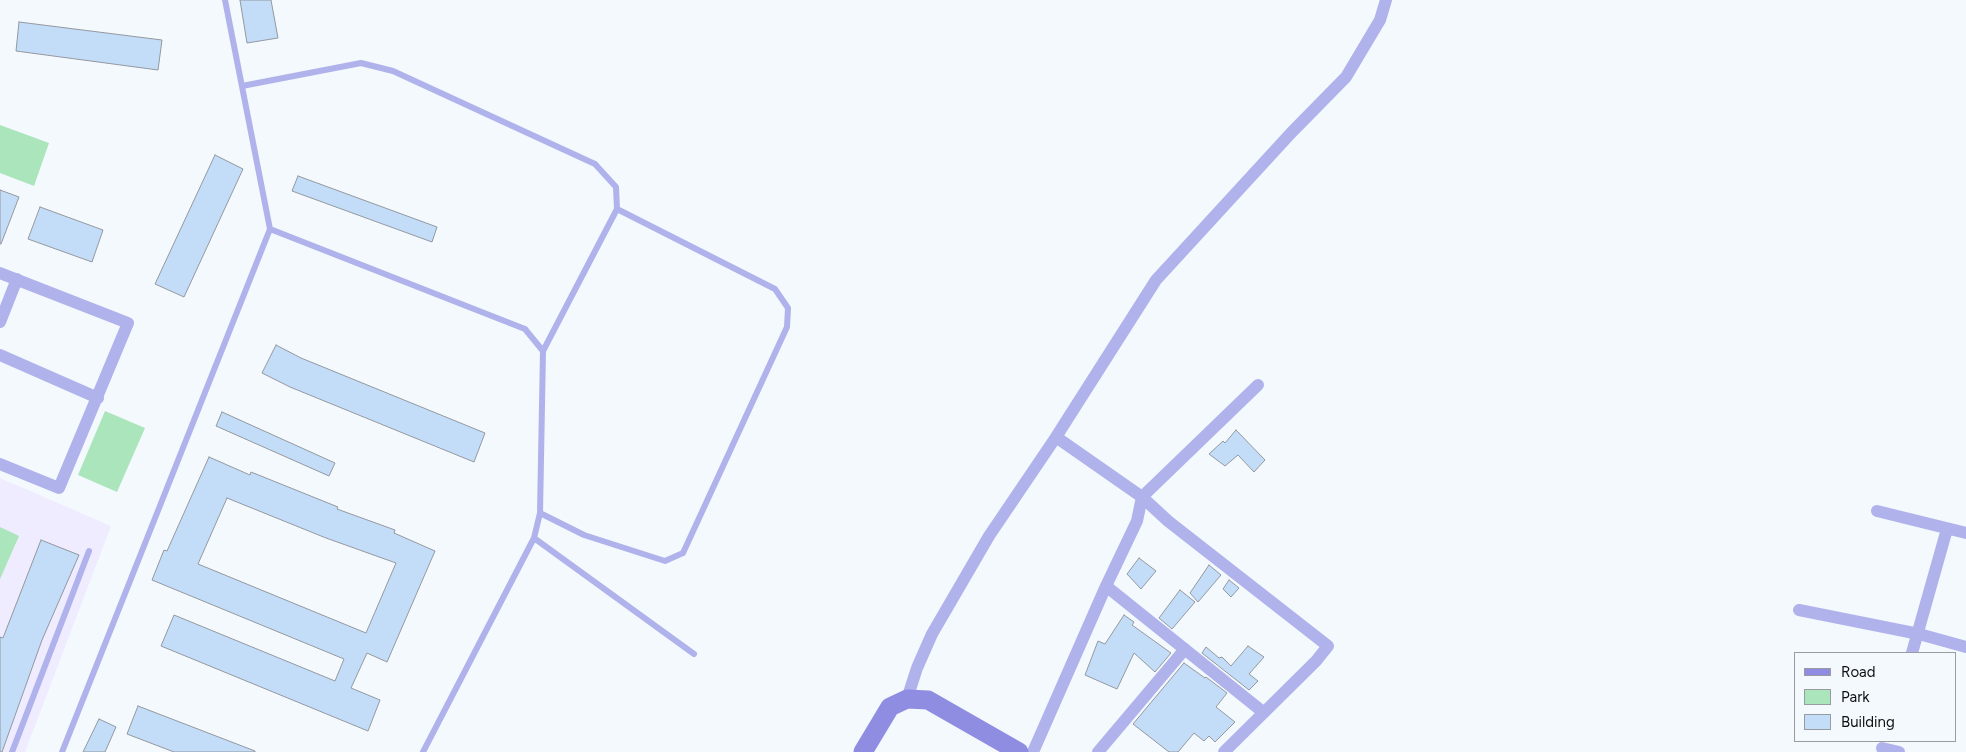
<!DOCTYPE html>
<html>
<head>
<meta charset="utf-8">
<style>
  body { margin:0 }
  #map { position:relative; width:1966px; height:752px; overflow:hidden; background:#f4f9fe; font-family:Figtree,sans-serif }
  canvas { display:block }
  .legend { position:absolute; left:1794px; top:652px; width:162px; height:90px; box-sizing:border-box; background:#f4f9fe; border:1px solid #989ca0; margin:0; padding:6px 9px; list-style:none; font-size:15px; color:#0e1012 }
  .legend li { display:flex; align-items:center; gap:10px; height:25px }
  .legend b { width:25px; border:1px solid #989ca0 }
</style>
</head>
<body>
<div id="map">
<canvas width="1966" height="752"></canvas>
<ul class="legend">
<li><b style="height:6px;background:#8f8de1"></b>Road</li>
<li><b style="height:14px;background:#abe5bb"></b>Park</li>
<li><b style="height:14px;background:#c3ddf9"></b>Building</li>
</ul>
</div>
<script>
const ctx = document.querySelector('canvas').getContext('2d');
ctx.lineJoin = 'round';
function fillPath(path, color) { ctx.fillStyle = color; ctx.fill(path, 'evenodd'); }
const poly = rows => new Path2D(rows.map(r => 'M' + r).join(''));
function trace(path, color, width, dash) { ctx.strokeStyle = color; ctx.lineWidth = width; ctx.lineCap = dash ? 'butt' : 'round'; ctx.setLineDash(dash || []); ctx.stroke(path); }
fillPath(poly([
  [0,478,111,526,25,752,0,752]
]), '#eeecfe');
fillPath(poly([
  [0,125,49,143,34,186,0,173],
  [105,411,145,428,117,492,78,475],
  [0,527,19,536,0,579]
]), '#abe5bb');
const building = poly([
  [240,0,271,0,278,38,247,43,240,0],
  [19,22,162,40,158,70,16,51,19,22],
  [215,155,243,169,184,297,155,284,215,155],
  [298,176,437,227,432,242,292,191,298,176],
  [0,190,19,197,1,244,0,244,0,190],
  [40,207,103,230,92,262,28,239,40,207],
  [276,345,301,358,485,433,474,462,290,387,262,373,276,345],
  [222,412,335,463,329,476,216,426,222,412],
  [1236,430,1265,460,1254,472,1238,455,1225,466,1209,454,1223,441,1225,443,1236,430],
  [209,457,250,475,251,472,338,507,337,509,395,530,394,533,435,551,387,662,367,653,351,688,380,700,368,731,161,646,174,615,335,681,344,659,152,580,164,550,167,551,209,457],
  [227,498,326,538,396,563,366,633,198,564,227,498],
  [41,540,79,555,42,640,2,752,0,752,0,637,3,638,41,540],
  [1139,558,1156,571,1141,589,1127,574,1139,558],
  [1209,565,1221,575,1198,602,1190,593,1209,565],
  [1229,580,1239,588,1231,597,1223,589,1229,580],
  [1180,590,1195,602,1172,629,1159,618,1180,590],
  [1124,615,1134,622,1132,625,1171,653,1155,672,1134,653,1117,689,1085,675,1098,641,1105,644,1124,615],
  [1248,646,1264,657,1249,674,1258,681,1249,690,1202,653,1206,647,1219,658,1222,657,1231,666,1248,646],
  [1184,663,1205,678,1206,677,1227,693,1216,707,1235,722,1215,742,1209,736,1204,741,1194,733,1178,752,1169,752,1133,724,1184,663],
  [138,706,255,751,255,752,174,752,127,734,138,706],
  [99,719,116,727,105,752,83,752,99,719]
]);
fillPath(building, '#c3ddf9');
trace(building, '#93989e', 1);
trace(poly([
  [242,86,361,63,393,71,595,164,616,187,617,209,543,351],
  [270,229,525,329,543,351,540,513,534,538,423,752],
  [540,513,584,535,665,561,683,553,787,327,788,308,775,289,617,209],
  [534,538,694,654],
  [12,752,89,551],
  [62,752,270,229,225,0]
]), '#b0b2eb', 6);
trace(poly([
  [0,273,128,323,59,488,0,464],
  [0,322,17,279],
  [0,355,98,398],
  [1056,437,1142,497,1168,521,1328,646,1316,661,1224,752],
  [1877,511,1966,533],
  [1106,586,1263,712],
  [1799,610,1919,634,1966,647],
  [1912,653,1947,529],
  [907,699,917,668,932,634,989,536,1056,437,1156,280,1291,133,1346,77,1380,20,1386,0],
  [1882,748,1899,752],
  [1033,752,1106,586,1137,521,1142,497,1258,385],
  [1098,752,1185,649]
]), '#b0b2eb', 12);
trace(poly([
  [863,752,890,707,907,699,928,700,1019,752]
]), '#8f8de1', 19);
</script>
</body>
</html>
